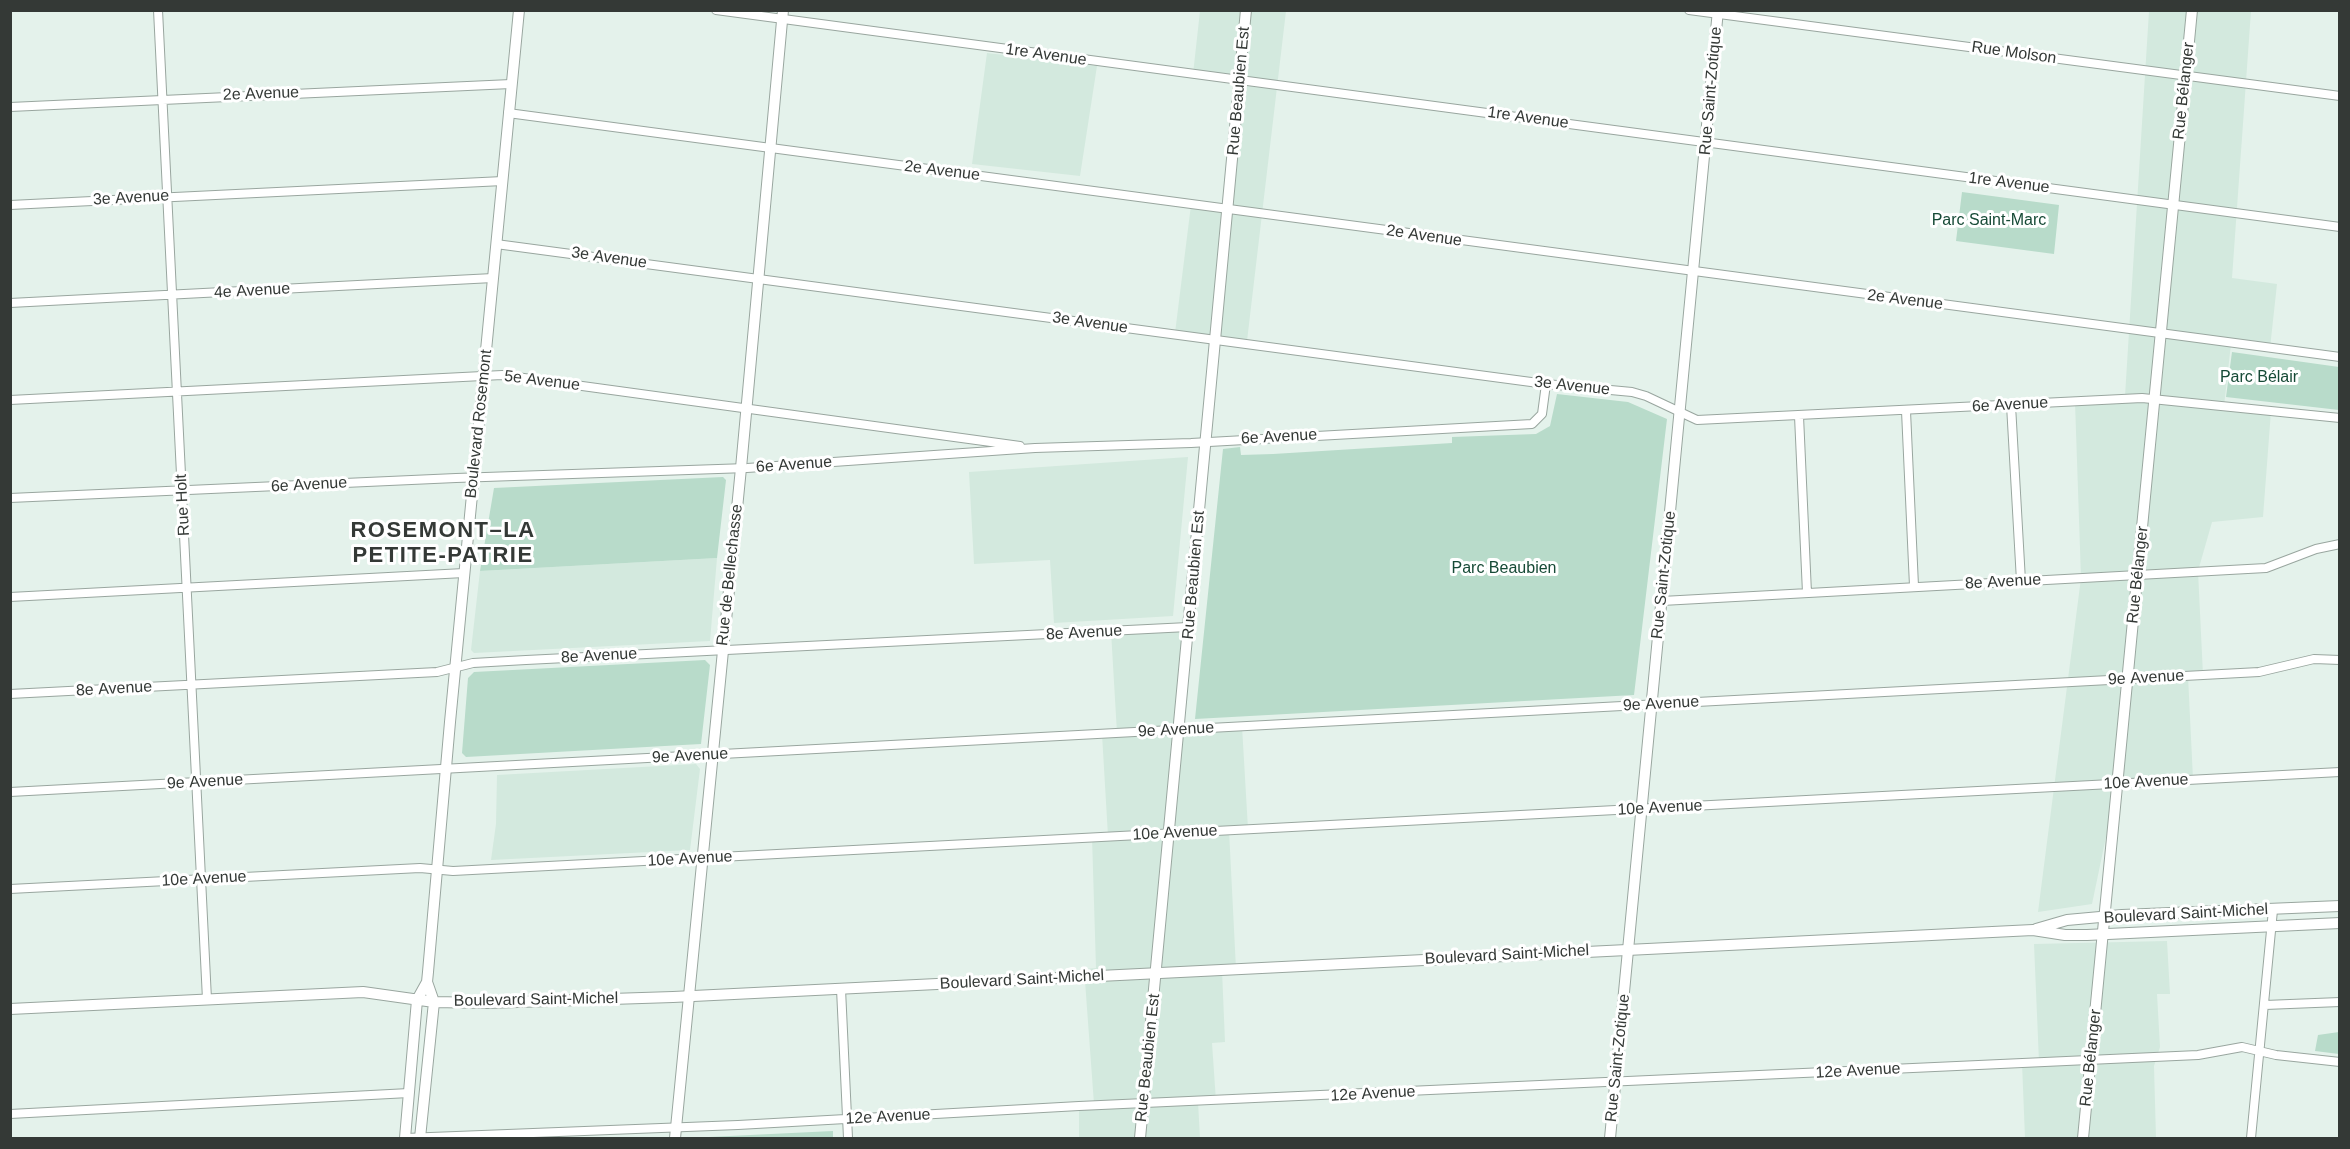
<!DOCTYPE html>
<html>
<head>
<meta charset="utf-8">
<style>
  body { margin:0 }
  #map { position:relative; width:2350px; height:1149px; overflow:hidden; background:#e4f2eb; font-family:Arial,sans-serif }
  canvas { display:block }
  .frame { position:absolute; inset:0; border:12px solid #343936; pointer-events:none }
</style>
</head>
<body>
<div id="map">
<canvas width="2350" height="1149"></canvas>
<div class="frame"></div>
</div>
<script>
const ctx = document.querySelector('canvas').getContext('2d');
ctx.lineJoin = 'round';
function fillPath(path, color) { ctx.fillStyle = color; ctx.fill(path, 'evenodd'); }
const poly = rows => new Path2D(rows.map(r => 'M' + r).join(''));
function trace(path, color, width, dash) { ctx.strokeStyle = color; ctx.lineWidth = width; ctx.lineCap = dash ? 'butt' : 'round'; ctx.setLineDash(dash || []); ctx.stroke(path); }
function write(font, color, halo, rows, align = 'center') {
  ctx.font = font + ' Arial,sans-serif'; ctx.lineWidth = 6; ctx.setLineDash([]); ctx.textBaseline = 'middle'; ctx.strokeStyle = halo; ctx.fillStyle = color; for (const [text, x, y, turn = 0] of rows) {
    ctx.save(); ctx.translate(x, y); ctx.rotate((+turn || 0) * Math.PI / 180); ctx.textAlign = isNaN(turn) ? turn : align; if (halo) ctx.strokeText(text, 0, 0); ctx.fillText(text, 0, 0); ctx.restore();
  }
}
fillPath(poly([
  [1200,11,1286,11,1247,341,1175,333,1191,205,1228,210,1240,81,1193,74],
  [2149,11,2251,11,2232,278,2277,284,2270,348,2231,344,2224,406,2271,411,2263,517,2212,522,2198,571,2203,675,2188,676,2193,779,2117,784,2092,904,2038,912,2081,578,2075,402,2125,396],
  [987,53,1097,66,1080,176,972,164],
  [1188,457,1173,616,1054,623,1050,560,974,564,969,472],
  [717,558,710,641,474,653,471,650,480,571],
  [1188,627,1180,729,1242,726,1248,829,1229,830,1236,969,1222,970,1225,1042,1212,1043,1216,1101,1198,1102,1200,1138,1079,1138,1079,1106,1094,1104,1085,981,1086,969,1096,968,1092,837,1108,836,1102,734,1117,733,1111,631],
  [696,764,700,769,690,850,491,860,496,824,497,775],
  [2167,941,2170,994,2157,994,2160,1047,2154,1066,2156,1138,2025,1138,2022,1063,2039,1062,2034,944]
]), '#d3e9de');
fillPath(poly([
  [1962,192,2059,205,2054,254,1956,241],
  [2232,352,2339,367,2339,410,2226,397],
  [1557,394,1628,402,1667,419,1634,695,1195,719,1223,449,1240,447,1241,455,1273,454,1452,443,1452,437,1536,434,1550,426],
  [723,477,726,480,717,558,480,571,494,488],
  [705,660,710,665,701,744,466,757,462,753,468,678,474,672],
  [2339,1032,2339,1054,2315,1051,2318,1035],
  [833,1131,833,1138,688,1138]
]), '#b8dbca');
const minor = poly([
  [158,10,207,999],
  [716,10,2340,227],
  [1689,10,2340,96],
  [10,107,511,84],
  [508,113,2340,357],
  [10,205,503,181],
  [496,244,1546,384,1632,392,1646,396,1697,420,2142,398,2340,418],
  [10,303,493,278],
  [10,400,502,375,1020,446],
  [2011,405,2021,581],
  [1906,411,1914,586],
  [1799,416,1807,593],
  [10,498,456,478,747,468,1035,448,1191,443,1532,424,1542,414,1546,384],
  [10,597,464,573],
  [1662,601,2266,568,2316,549,2340,544],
  [10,694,437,672,473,663,526,660,1188,627],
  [10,792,2203,675,2259,672,2314,659,2340,660],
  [10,889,420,868,453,871,2340,772],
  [841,989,848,1138],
  [2265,1005,2340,1002],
  [10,1114,409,1093],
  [405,1138,738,1125,1079,1106,2198,1055,2242,1047,2276,1055,2340,1062],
  [2251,1138,2273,910]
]);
const tertiary = poly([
  [675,1138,741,468,783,10],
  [1140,1138,1246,10],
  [1610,1138,1718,10],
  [2083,1138,2192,10]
]);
const secondary = poly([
  [2036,929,2067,920,2122,915,2340,906],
  [10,1009,363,992,434,1002,487,1003,673,997,2033,930,2065,935,2087,935,2340,923],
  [405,1138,417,1000,427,982,428,972,450,722,519,10],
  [420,1138,434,1002,427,982]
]);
trace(minor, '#99a69f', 10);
trace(tertiary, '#99a69f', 12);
trace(secondary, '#99a69f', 12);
trace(minor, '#fff', 8);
trace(tertiary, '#fff', 10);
trace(secondary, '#fff', 10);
write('16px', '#343936', '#fff', [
  ["Rue Molson",2014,53,8],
  ["1re Avenue",1046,55,8],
  ["Rue Beaubien Est",1239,91,-85],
  ["Rue Saint-Zotique",1711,91,-85],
  ["Rue Bélanger",2184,91,-84],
  ["2e Avenue",261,94,-2],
  ["1re Avenue",1528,118,8],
  ["2e Avenue",942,171,7],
  ["1re Avenue",2009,183,7],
  ["3e Avenue",131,198,-3],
  ["2e Avenue",1424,236,8],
  ["3e Avenue",609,258,8],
  ["4e Avenue",252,291,-3],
  ["2e Avenue",1905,300,7],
  ["3e Avenue",1090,323,8],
  ["5e Avenue",542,381,7],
  ["3e Avenue",1572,386,6],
  ["6e Avenue",2010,405,-3],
  ["Boulevard Rosemont",479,424,-84],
  ["6e Avenue",1279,437,-3],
  ["6e Avenue",794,465,-4],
  ["6e Avenue",309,485,-3],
  ["Rue Holt",183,505,-93],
  ["Rue de Bellechasse",730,575,-84],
  ["Rue Beaubien Est",1194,575,-85],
  ["Rue Saint-Zotique",1664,575,-84],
  ["Rue Bélanger",2138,575,-84],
  ["8e Avenue",2003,582,-3],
  ["8e Avenue",1084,633,-3],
  ["8e Avenue",599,656,-3],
  ["9e Avenue",2146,678,-3],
  ["8e Avenue",114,689,-3],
  ["9e Avenue",1661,704,-3],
  ["9e Avenue",1176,730,-3],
  ["9e Avenue",690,756,-3],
  ["9e Avenue",205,782,-3],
  ["10e Avenue",2146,782,-3],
  ["10e Avenue",1660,808,-3],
  ["10e Avenue",1175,833,-3],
  ["10e Avenue",690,859,-3],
  ["10e Avenue",204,879,-3],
  ["Boulevard Saint-Michel",2186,914,-3],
  ["Boulevard Saint-Michel",1507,955,-3],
  ["Boulevard Saint-Michel",1022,980,-3],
  ["Boulevard Saint-Michel",536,1000,-1],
  ["Rue Beaubien Est",1148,1058,-84],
  ["Rue Saint-Zotique",1618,1058,-84],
  ["Rue Bélanger",2091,1058,-84],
  ["12e Avenue",1858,1071,-3],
  ["12e Avenue",1373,1094,-3],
  ["12e Avenue",888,1117,-3]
]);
write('16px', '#164a36', '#fff', [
  ["Parc Saint-Marc",1989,221],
  ["Parc Bélair",2259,378],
  ["Parc Beaubien",1504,569]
]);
ctx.letterSpacing = '1.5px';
write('bold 22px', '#343936', '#fff', [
  ["ROSEMONT–LA",443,531],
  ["PETITE-PATRIE",443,556]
]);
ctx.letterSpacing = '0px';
</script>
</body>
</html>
